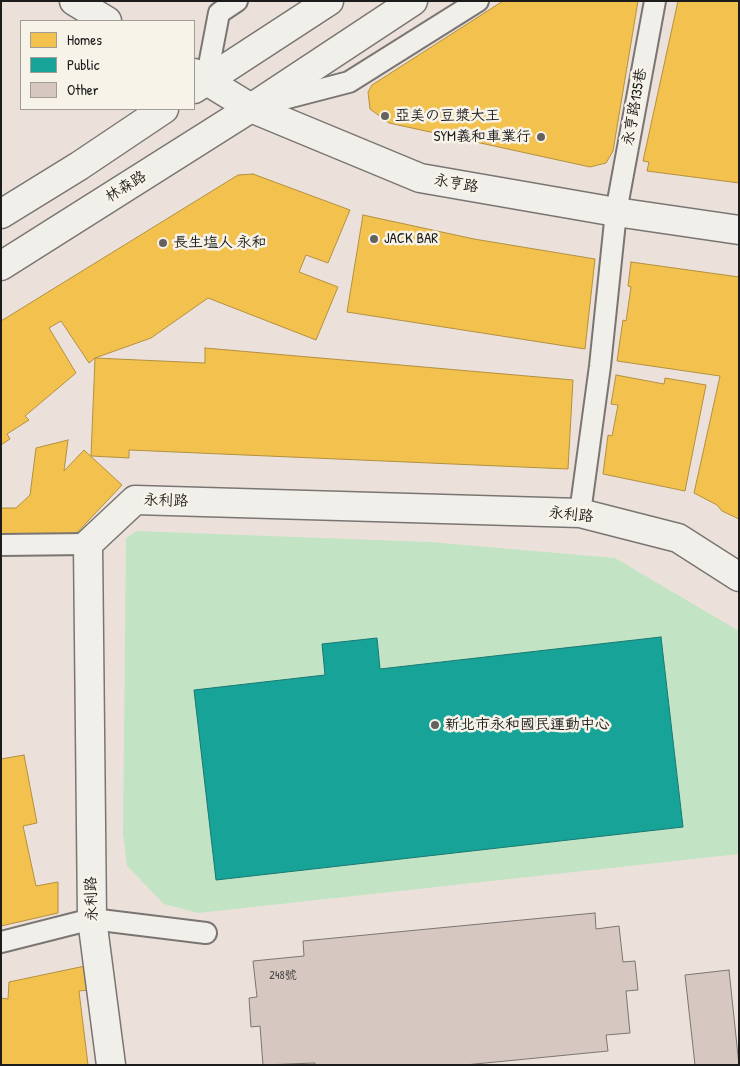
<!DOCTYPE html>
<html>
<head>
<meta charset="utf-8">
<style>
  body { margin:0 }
  #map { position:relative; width:740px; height:1066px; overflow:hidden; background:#ece1da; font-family:"Patrick Hand",sans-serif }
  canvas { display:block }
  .frame { position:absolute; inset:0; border:2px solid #1c1c1c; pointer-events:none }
  .legend { position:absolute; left:20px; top:20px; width:175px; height:90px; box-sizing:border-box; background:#f7f3e8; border:1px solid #9f9d96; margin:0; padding:6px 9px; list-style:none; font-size:15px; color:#1c1c1c }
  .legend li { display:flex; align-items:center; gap:10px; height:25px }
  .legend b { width:25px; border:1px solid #9f9d96 }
</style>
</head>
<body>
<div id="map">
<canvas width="740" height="1066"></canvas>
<div class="frame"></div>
<ul class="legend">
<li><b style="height:14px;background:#f2c14e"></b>Homes</li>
<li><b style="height:14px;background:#17a398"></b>Public</li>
<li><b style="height:14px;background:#d6c8c1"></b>Other</li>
</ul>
</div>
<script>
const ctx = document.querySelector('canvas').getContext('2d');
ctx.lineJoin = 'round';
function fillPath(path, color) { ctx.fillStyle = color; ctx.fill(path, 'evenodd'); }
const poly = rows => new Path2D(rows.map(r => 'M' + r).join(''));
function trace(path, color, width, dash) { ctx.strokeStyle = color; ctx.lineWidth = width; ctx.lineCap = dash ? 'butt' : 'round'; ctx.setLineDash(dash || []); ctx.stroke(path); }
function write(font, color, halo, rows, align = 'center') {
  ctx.font = font + ' "Patrick Hand","LXGW WenKai TC","Klee One",sans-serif'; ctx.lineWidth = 5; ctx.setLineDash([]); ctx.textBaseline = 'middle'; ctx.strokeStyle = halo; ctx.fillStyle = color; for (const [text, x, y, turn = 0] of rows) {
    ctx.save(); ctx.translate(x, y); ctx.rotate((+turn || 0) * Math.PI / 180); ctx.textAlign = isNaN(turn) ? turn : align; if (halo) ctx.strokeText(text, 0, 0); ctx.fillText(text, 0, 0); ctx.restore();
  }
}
fillPath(poly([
  [137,531,430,542,615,558,739,631,739,854,198,913,164,904,127,866,123,833,126,538]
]), '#c2e4c5');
const homes = poly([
  [503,1,638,1,613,151,606,163,590,167,389,123,370,109,368,92,372,85,503,1],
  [678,1,739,1,739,183,647,171,649,162,643,161,678,1],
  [253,174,350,210,328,263,306,255,299,272,338,287,316,340,208,298,151,338,95,358,89,363,61,321,49,328,76,373,25,416,29,420,7,434,10,439,1,445,1,321,238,175,253,174],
  [363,215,474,239,595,259,585,349,347,312,363,215],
  [631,262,739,277,739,519,722,511,717,505,694,493,720,376,617,361,623,320,626,321,631,287,628,286,631,262],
  [205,348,573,380,568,469,129,450,129,458,91,456,95,358,205,363,205,348],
  [616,375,664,384,665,378,706,385,685,491,603,474,608,435,612,436,618,405,611,404,616,375],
  [68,440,64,471,84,450,122,485,72,538,1,539,1,508,16,508,30,495,36,448,68,440],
  [24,755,37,823,23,826,36,886,58,882,58,913,1,926,1,759,24,755],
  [85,966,88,990,79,991,88,1065,1,1065,1,998,8,999,9,982,85,966]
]);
fillPath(homes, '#f2c14e');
trace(homes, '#b2903f', 1);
const public = poly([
  [661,637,683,827,216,880,194,690,325,675,322,644,377,638,380,669,661,637]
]);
fillPath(public, '#17a398');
trace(public, '#187a73', 1);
const building = poly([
  [595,913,596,929,619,926,623,962,635,961,638,990,626,991,630,1033,606,1035,608,1051,465,1065,315,1065,315,1063,263,1065,260,1026,251,1027,249,998,257,997,253,961,304,956,303,941,595,913],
  [729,970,739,1065,695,1065,685,975,729,970]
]);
fillPath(building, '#d6c8c1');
trace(building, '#7a7572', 1);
const service = poly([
  [206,81,219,13,237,1],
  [268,103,349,82,478,1],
  [580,513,600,366,616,212,655,1],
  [1,545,88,544],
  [1,942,92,919,206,933]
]);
const minor = poly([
  [74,1,107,21],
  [194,73,251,108,420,178,616,212,739,230],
  [111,1065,92,919,88,544,135,500,580,513,678,538,739,577]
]);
const tertiary = poly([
  [194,89,329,1],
  [1,214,79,166,164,109],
  [1,266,251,108,413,1]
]);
trace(service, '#7a7572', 24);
trace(minor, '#7a7572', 31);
trace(tertiary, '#7a7572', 31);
trace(service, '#f1efea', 20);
trace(minor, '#f1efea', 28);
trace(tertiary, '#f1efea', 28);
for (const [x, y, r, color] of [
  [385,116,5,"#65615e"],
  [541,137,5,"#65615e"],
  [374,239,5,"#65615e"],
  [163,243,5,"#65615e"],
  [435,725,5,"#65615e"]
]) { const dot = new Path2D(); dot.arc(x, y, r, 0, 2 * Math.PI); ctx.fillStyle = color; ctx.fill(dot); trace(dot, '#f7f3e8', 2); }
write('12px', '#4c4947', null, [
  ["248號",283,976]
]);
write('15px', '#1c1c1c', '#f7f3e8', [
  ["永亨路135巷",635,107,-80],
  ["永亨路",456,184,10],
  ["林森路",126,187,-32],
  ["永利路",166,501,2],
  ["永利路",571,515,6],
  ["永利路",92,899,-92]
]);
write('15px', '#1c1c1c', '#f7f3e8', [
  ["亞美の豆漿大王",395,116],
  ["SYM義和車業行",531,137,"right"],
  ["JACK BAR",384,239],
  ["長生塩人 永和",173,243],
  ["新北市永和國民運動中心",445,725]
], 'left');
</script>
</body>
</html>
